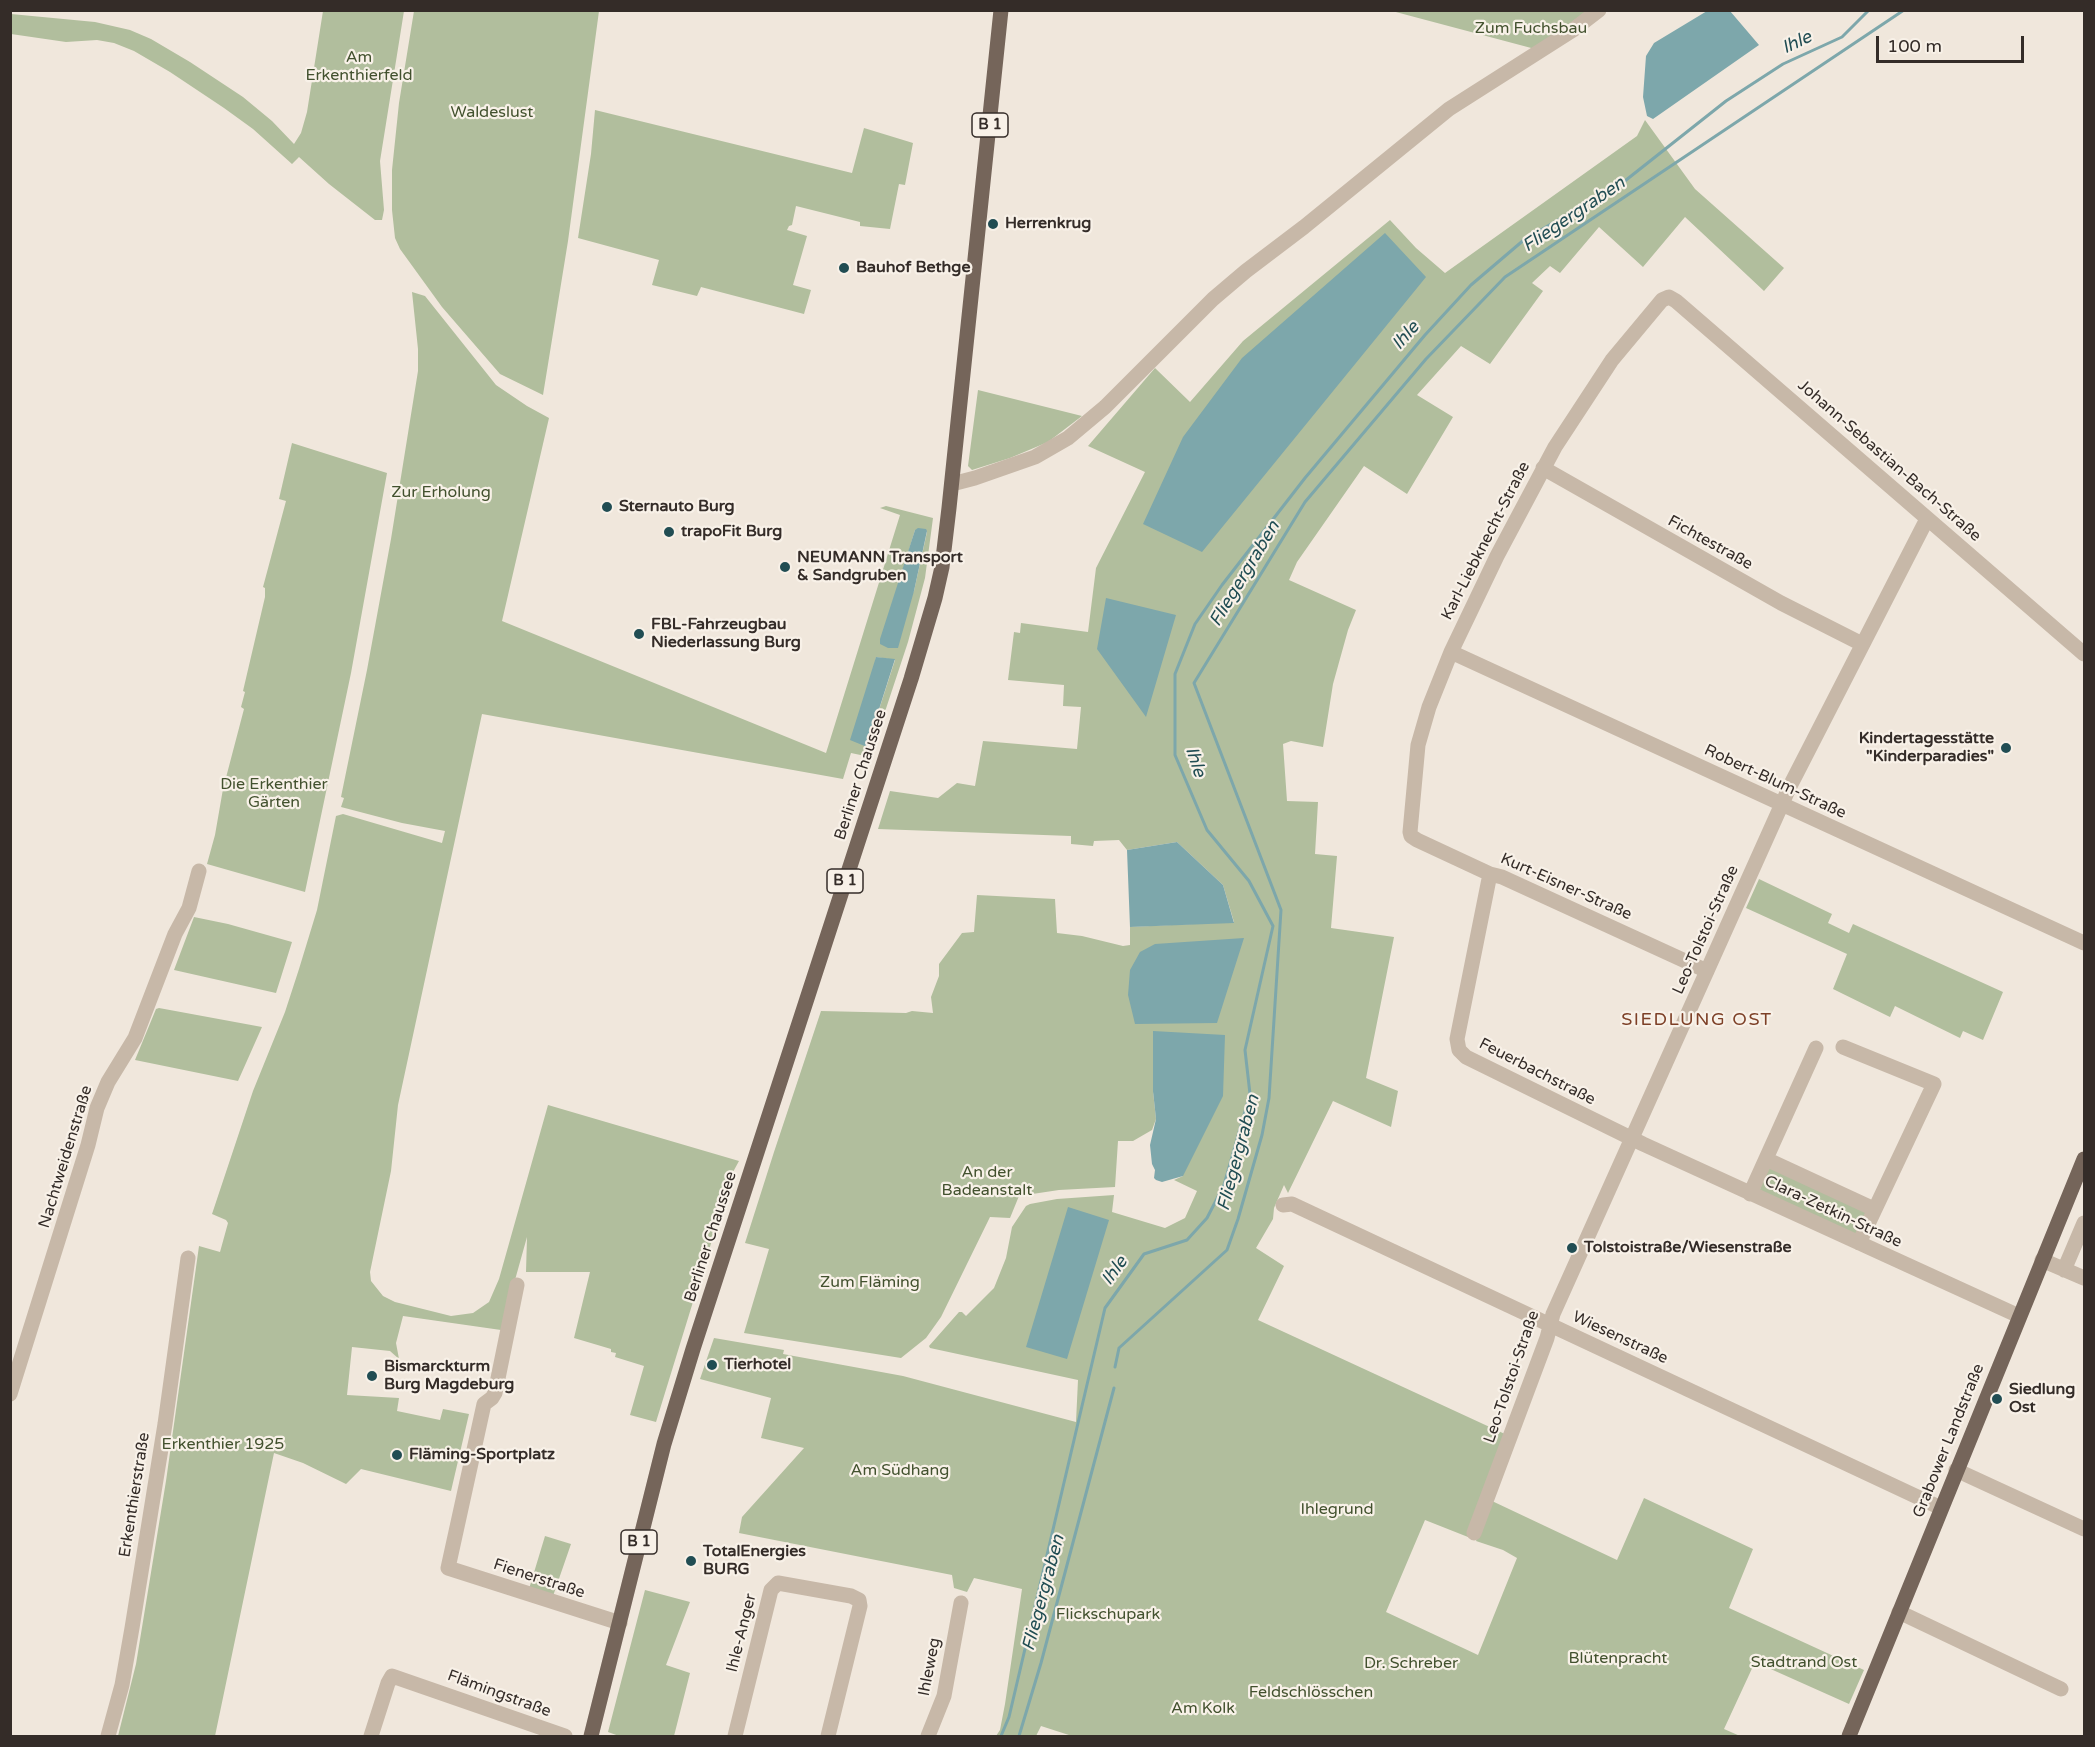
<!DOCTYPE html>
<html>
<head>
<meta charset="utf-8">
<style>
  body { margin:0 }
  #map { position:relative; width:2095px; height:1747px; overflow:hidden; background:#f0e7dc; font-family:"Varela Round",sans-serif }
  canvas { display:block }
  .frame { position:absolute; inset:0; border:12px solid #342c28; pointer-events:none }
  .scale { position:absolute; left:1876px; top:36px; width:148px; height:27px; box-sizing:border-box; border:3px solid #342c28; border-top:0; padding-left:8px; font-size:18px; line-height:21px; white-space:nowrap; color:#342c28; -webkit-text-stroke:4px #f8f1e8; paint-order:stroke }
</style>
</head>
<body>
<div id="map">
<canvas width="2095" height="1747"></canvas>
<div class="frame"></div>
<div class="scale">100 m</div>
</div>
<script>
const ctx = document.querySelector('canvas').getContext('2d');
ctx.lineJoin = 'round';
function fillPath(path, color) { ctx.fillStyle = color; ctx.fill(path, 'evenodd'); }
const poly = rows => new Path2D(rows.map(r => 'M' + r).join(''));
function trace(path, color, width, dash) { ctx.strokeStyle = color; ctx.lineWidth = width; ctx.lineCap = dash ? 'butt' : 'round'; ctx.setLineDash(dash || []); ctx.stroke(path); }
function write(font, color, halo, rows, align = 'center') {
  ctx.font = font + ' "Varela Round",sans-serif'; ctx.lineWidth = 4.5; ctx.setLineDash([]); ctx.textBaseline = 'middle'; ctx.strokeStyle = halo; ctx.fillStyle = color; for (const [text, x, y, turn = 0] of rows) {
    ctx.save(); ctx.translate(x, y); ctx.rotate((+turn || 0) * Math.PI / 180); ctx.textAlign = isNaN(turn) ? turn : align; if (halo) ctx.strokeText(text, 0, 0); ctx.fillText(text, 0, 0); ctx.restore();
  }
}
fillPath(poly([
  [323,11,404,11,380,161,384,210,382,220,375,220,329,184,299,157,292,164,253,129,224,108,170,72,134,51,114,43,97,40,66,42,11,34,11,14,95,22,130,30,151,39,190,62,243,97,272,121,294,144,301,133,307,112],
  [414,11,599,11,568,241,543,395,500,374,442,307,400,249,395,238,392,210,392,170,399,103],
  [1392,11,1587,11,1535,49],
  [595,110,852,173,864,128,913,143,905,185,899,184,890,229,860,226,860,222,796,206,792,225,789,226,787,230,807,236,793,285,811,290,804,314,701,287,697,296,652,285,659,260,578,238,591,154],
  [1645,120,1695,189,1784,268,1764,291,1685,217,1643,267,1599,227,1560,273,1550,266,1532,283,1543,291,1490,364,1461,346,1417,395,1453,417,1407,494,1364,466,1297,562,1289,580,1356,610,1348,630,1333,684,1323,747,1291,741,1283,744,1287,801,1318,802,1315,854,1337,856,1331,928,1394,937,1366,1078,1398,1091,1391,1127,1333,1101,1288,1193,1284,1185,1274,1208,1273,1219,1256,1248,1284,1266,1258,1320,1507,1435,1468,1537,1425,1520,1386,1612,1478,1655,1517,1558,1503,1550,1476,1541,1492,1501,1617,1560,1644,1498,1753,1549,1729,1608,1864,1670,1849,1704,1755,1662,1724,1729,1740,1736,1072,1736,1041,1726,1036,1736,996,1736,1000,1730,1005,1704,1022,1589,974,1578,967,1592,954,1588,952,1575,739,1533,742,1517,804,1448,761,1438,771,1398,700,1379,714,1338,784,1350,783,1354,903,1376,1076,1422,1078,1380,930,1348,929,1346,959,1312,962,1312,966,1316,994,1288,1006,1258,1012,1227,1026,1206,1030,1204,1057,1199,1114,1195,1112,1212,1165,1228,1185,1218,1197,1191,1174,1180,1183,1176,1153,1091,1156,1119,1152,1130,1133,1141,1118,1141,1115,1187,1059,1190,1019,1196,1010,1218,990,1217,941,1317,926,1338,901,1358,744,1333,769,1249,745,1243,774,1152,821,1011,906,1013,912,1011,933,1013,931,997,939,976,939,964,962,933,974,932,977,895,1055,899,1057,933,1082,936,1123,946,1130,945,1130,927,1234,922,1223,885,1177,842,1127,850,1119,840,1094,841,1093,846,1071,844,1071,836,878,829,890,791,938,798,957,783,975,786,983,741,1077,749,1081,707,1063,706,1064,685,1008,680,1014,632,1020,633,1021,623,1088,632,1096,568,1145,472,1088,446,1155,368,1190,402,1243,341,1390,220,1416,248,1445,273,1637,136],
  [412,292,425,296,496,385,527,406,549,418,502,621,826,753,900,515,880,508,886,506,933,518,925,578,908,642,870,757,851,753,843,779,482,714,398,1105,391,1171,370,1272,371,1281,383,1296,395,1302,451,1316,473,1313,489,1302,499,1279,548,1105,739,1161,733,1172,656,1422,630,1415,644,1366,615,1357,616,1353,611,1352,611,1349,574,1338,590,1272,526,1272,527,1237,501,1330,403,1316,396,1343,399,1359,390,1351,352,1347,347,1395,399,1398,397,1411,440,1420,443,1409,469,1414,451,1491,361,1469,346,1484,303,1463,274,1453,215,1736,118,1736,136,1664,166,1481,199,1246,220,1252,228,1223,226,1220,212,1214,253,1091,285,1012,299,969,317,910,336,816,343,814,442,843,445,831,402,823,341,807,344,798,341,797,367,670,391,539,418,371,418,349],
  [925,529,927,532,914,591,880,644,915,530],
  [876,657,895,660,867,747],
  [978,390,1082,416,1048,442,1010,458,972,470,968,466],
  [292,443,387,473,351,673,305,892,207,864,215,835,223,789,244,709,241,707,245,692,243,691,265,597,265,588,263,587,286,501,279,499],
  [1759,879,1832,914,1828,923,1849,933,1853,924,2003,992,1983,1040,1963,1031,1960,1038,1895,1006,1890,1017,1833,989,1847,954,1746,908],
  [194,917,228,924,292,942,276,993,174,970],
  [159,1008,262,1027,238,1081,135,1060,156,1009],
  [1768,1167,1867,1210,1856,1235,1759,1192],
  [545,1536,571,1544,553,1596,529,1589],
  [645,1590,690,1602,666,1665,690,1673,674,1736,619,1736,608,1732]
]), '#b1be9d');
fillPath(poly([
  [1707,11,1730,11,1759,45,1653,119,1647,116,1643,97,1646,56,1654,43],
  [1385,233,1426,277,1202,552,1143,524,1183,437,1242,358],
  [918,528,926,529,927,531,914,591,898,648,888,648,880,644,880,639,915,530],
  [1106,598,1176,615,1146,717,1097,649],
  [876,657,895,659,867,747,850,740],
  [1177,842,1223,885,1234,923,1130,927,1127,850],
  [1244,938,1217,1023,1135,1024,1128,995,1130,970,1140,952,1155,944],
  [1153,1031,1225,1035,1223,1096,1183,1176,1162,1182,1156,1180,1154,1178,1155,1170,1152,1164,1150,1145,1156,1119,1153,1091],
  [1068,1207,1109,1220,1067,1359,1026,1347]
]), '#7da7ab');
trace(poly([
  [1115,1367,1119,1348,1227,1250,1238,1219,1262,1135,1269,1098,1281,910,1194,683,1305,502,1426,359,1505,277,1904,10],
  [1001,1736,1009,1717,1105,1308,1144,1254,1187,1240,1207,1218,1224,1185,1250,1094,1245,1050,1273,926,1249,881,1207,830,1175,755,1175,674,1195,624,1222,585,1305,478,1425,335,1471,285,1525,239,1621,184,1726,101,1783,64,1842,37,1869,10],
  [1019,1736,1041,1663,1114,1388]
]), '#7da7ab', 3);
trace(poly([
  [1543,468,1781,603,1862,644],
  [952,484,975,478,1035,457,1068,438,1105,407,1213,299,1246,271,1304,227,1449,109,1573,30,1599,10],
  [1451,652,2084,943],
  [1490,874,1457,1039,1459,1050,1466,1057,1643,1144,2019,1316],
  [1707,971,1502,877,1490,874,1417,840,1411,836,1410,832,1418,745,1429,707,1451,652,1497,556,1555,447,1612,360,1662,300,1669,297,1676,301,2084,654],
  [1843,1047,1934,1084,1859,1243],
  [1766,1159,1874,1209],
  [1750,1194,1816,1048],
  [1283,1205,1292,1204,1941,1508],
  [2042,1260,2084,1278],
  [2064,1270,2084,1223],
  [517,1285,495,1393,492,1398,484,1404,448,1568,620,1623],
  [10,1394,88,1145,97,1108,108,1082,135,1038,175,934,189,908,199,871],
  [1956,1470,2084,1529],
  [1474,1533,1547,1338,1553,1314,1790,786,1927,519],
  [1899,1612,2061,1689],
  [108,1736,122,1685,132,1628,165,1424,188,1258],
  [371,1736,388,1683,392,1676,565,1736],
  [735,1736,771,1590,778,1583,851,1596,859,1600,860,1606,828,1736],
  [928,1736,944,1696,961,1603]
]), '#c7b8a8', 15);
trace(poly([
  [591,1736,664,1444,693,1349,911,679,935,598,942,567,949,508,1001,10],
  [1849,1736,2084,1159]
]), '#75655a', 15);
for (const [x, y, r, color] of [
  [993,224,6,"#214d53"],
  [844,268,6,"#214d53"],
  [607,507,6,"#214d53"],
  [669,532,6,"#214d53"],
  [785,567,6,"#214d53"],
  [639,634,6,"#214d53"],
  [2006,748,6,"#214d53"],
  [1572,1248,6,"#214d53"],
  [712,1365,6,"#214d53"],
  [372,1376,6,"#214d53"],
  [1997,1399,6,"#214d53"],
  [397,1455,6,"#214d53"],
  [691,1561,6,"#214d53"]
]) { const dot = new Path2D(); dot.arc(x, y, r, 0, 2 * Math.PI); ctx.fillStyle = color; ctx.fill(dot); trace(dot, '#f8f1e8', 2); }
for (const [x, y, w] of [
  [990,125,36],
  [845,881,36],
  [639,1542,36]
]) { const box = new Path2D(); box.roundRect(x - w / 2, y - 12, w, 24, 4.5); ctx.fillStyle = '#f8f1e8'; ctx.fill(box); trace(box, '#342c28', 1.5); }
write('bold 15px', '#342c28', null, [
  ["B 1",990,125],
  ["B 1",845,881],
  ["B 1",639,1542]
]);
write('16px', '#42512e', '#f8f1e8', [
  ["Zum Fuchsbau",1531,29],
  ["Am",359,58],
  ["Erkenthierfeld",359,76],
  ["Waldeslust",492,113],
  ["Zur Erholung",441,493],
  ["Die Erkenthier",274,785],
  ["Gärten",274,803],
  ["An der",987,1173],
  ["Badeanstalt",987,1191],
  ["Zum Fläming",870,1283],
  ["Erkenthier 1925",223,1445],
  ["Am Südhang",900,1471],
  ["Ihlegrund",1337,1510],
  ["Flickschupark",1108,1615],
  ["Blütenpracht",1618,1659],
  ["Stadtrand Ost",1804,1663],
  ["Dr. Schreber",1411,1664],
  ["Feldschlösschen",1311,1693],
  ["Am Kolk",1203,1709]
]);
write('bold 16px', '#342c28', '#f8f1e8', [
  ["Herrenkrug",1005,224],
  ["Bauhof Bethge",856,268],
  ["Sternauto Burg",619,507],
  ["trapoFit Burg",681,532],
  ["NEUMANN Transport",797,558],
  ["& Sandgruben",797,576],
  ["FBL-Fahrzeugbau",651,625],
  ["Niederlassung Burg",651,643],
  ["Kindertagesstätte",1994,739,"right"],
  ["\"Kinderparadies\"",1994,757,"right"],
  ["Tolstoistraße/Wiesenstraße",1584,1248],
  ["Tierhotel",724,1365],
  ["Bismarckturm",384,1367],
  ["Burg Magdeburg",384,1385],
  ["Siedlung",2009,1390],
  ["Ost",2009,1408],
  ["Fläming-Sportplatz",409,1455],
  ["TotalEnergies",703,1552],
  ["BURG",703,1570]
], 'left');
write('16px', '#342c28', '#f8f1e8', [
  ["Johann-Sebastian-Bach-Straße",1889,461,41],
  ["Karl-Liebknecht-Straße",1486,541,-63],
  ["Fichtestraße",1710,543,29],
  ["Berliner Chaussee",861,775,-72],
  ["Robert-Blum-Straße",1775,782,25],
  ["Kurt-Eisner-Straße",1566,887,24],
  ["Leo-Tolstoi-Straße",1706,930,-66],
  ["Feuerbachstraße",1537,1072,27],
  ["Nachtweidenstraße",66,1157,-73],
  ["Clara-Zetkin-Straße",1833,1212,25],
  ["Berliner Chaussee",711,1237,-72],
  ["Wiesenstraße",1620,1338,25],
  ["Leo-Tolstoi-Straße",1512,1377,-71],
  ["Grabower Landstraße",1949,1441,-68],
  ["Erkenthierstraße",135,1495,-81],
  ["Fienerstraße",539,1579,18],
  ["Ihle-Anger",742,1633,-76],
  ["Ihleweg",930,1667,-79],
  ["Flämingstraße",499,1694,20]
]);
write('italic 18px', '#214d53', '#f8f1e8', [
  ["Ihle",1797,43,-25],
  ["Fliegergraben",1574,215,-34],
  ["Ihle",1406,336,-49],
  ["Fliegergraben",1245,574,-59],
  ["Ihle",1195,762,72],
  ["Fliegergraben",1239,1153,-75],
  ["Ihle",1115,1271,-54],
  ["Fliegergraben",1044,1593,-75]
]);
ctx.letterSpacing = '1.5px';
write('18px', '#7d4027', '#f8f1e8', [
  ["SIEDLUNG OST",1697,1020]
]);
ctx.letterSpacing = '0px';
</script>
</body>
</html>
